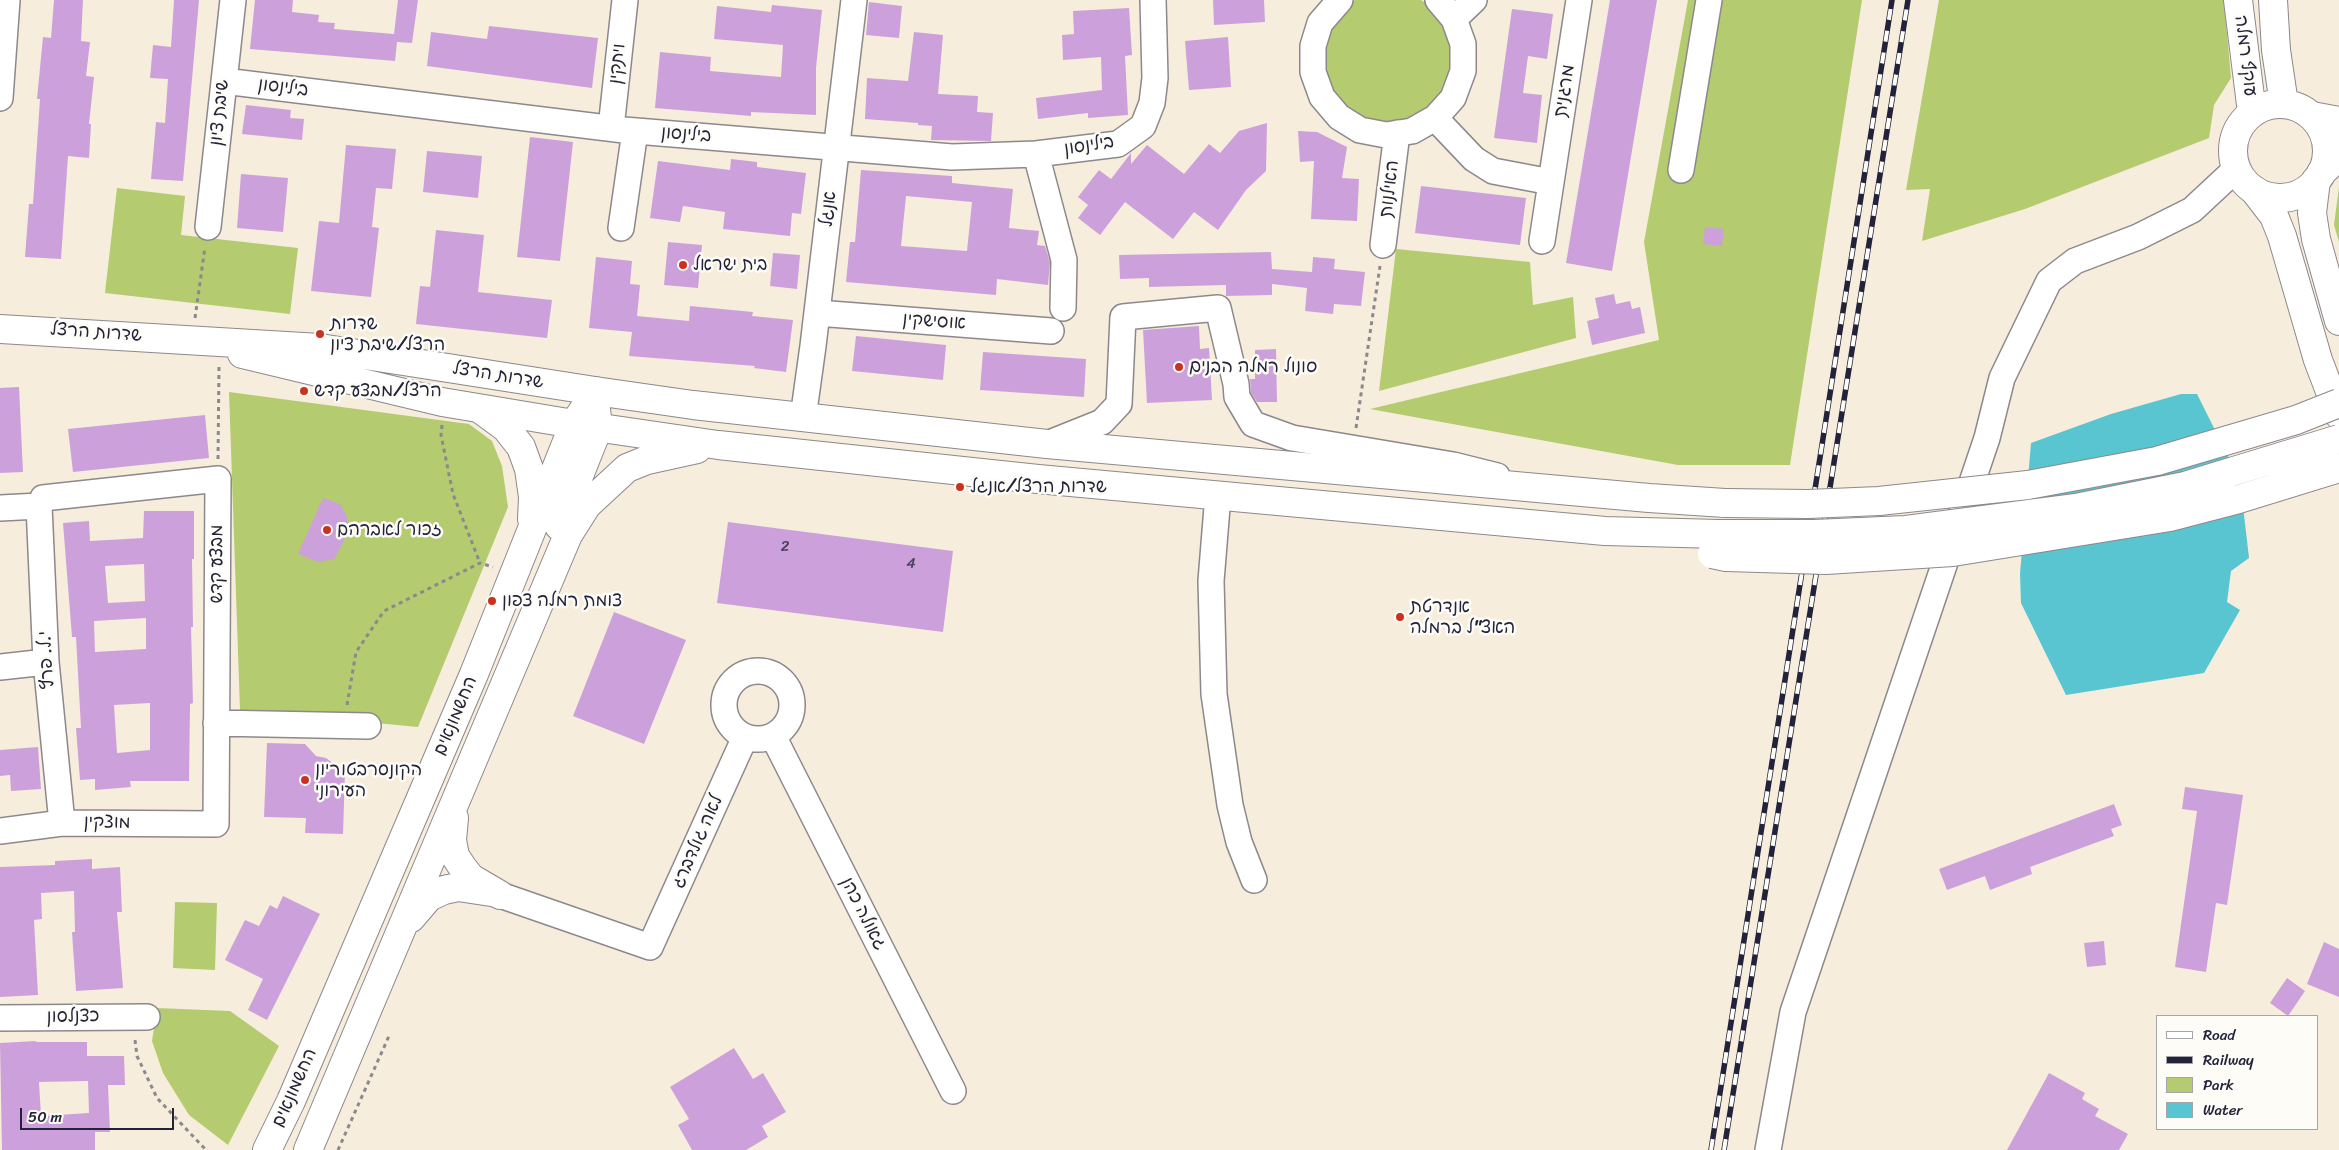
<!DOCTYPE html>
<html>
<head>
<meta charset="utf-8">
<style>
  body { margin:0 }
  #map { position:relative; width:2339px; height:1150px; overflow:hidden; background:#f7eddc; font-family:Sriracha,sans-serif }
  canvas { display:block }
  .legend { position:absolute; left:2156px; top:1015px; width:162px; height:115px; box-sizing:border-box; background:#fdfcf7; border:1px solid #a5a5ac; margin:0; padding:6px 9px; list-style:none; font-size:15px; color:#22223b }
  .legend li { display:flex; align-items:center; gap:10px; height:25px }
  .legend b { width:25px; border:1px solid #a5a5ac }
  .scale { position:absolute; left:20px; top:1108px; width:154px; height:22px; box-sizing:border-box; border:2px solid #22223b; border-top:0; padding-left:6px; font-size:15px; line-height:18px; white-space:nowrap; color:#22223b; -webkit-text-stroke:4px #fdfcf7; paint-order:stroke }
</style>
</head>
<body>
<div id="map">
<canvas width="2339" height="1150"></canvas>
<ul class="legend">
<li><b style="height:6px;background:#fff"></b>Road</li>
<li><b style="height:6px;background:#22223b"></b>Railway</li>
<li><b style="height:14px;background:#b4cb6f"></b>Park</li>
<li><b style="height:14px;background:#58c5d0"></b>Water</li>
</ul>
<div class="scale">50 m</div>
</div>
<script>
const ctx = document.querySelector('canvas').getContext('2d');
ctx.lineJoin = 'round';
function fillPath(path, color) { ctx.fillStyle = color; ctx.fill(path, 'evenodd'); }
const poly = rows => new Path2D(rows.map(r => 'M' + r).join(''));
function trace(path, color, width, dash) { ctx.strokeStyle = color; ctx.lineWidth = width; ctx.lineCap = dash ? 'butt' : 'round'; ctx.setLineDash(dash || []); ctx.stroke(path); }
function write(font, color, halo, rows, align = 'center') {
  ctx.font = font + ' Sriracha,"Playpen Sans Hebrew",sans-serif'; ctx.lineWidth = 5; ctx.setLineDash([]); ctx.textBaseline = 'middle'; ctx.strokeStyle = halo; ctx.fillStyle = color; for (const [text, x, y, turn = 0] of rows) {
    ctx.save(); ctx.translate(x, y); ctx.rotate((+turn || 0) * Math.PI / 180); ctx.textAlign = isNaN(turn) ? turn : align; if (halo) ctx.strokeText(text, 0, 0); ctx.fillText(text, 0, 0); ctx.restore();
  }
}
fillPath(poly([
  [1355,0,1421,0,1431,6,1446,24,1455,69,1445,93,1409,122,1386,126,1363,121,1330,93,1321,70,1328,27,1342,9],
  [1688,0,1862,0,1790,465,1678,465,1370,409,1659,340,1644,242],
  [1939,0,2224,0,2231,78,2214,105,2209,138,2025,209,1922,241,1930,189,1906,190],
  [2339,187,2339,242,2334,225],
  [117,188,185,196,181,235,298,248,290,314,105,293],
  [1396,249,1530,262,1533,305,1573,297,1576,338,1379,391],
  [229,392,469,424,492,441,502,466,508,507,418,727,240,710],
  [175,902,217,903,215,970,173,968],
  [157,1008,230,1011,279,1046,228,1145,189,1115,163,1073,152,1041]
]), '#b4cb6f');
fillPath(poly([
  [2181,394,2197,394,2240,480,2249,558,2231,571,2227,602,2240,610,2204,673,2066,695,2021,603,2020,574,2031,443,2111,414]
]), '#58c5d0');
fillPath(poly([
  [54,0,83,0,81,41,90,42,86,76,94,77,89,124,91,124,89,158,68,156,61,259,25,257,29,204,33,204,40,99,37,99,43,37,51,38],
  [174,0,199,0,183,181,151,179,156,122,165,123,168,79,150,78,153,45,171,47],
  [255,0,293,0,292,12,319,15,318,22,335,23,334,29,394,34,398,0,418,0,412,43,397,42,395,61,250,49],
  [1213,0,1264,0,1265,22,1214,25],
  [1610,0,1657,0,1612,271,1566,263],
  [869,2,902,6,899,38,866,35],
  [772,5,822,10,816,68,816,115,751,112,751,116,655,108,660,52,711,57,710,71,781,77,783,45,714,39,717,6,771,12],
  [1129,8,1132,55,1125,56,1128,115,1088,118,1088,113,1038,119,1036,98,1102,90,1101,57,1063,60,1062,35,1074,34,1073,11],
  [1512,9,1553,14,1547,59,1528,56,1523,93,1542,95,1537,143,1494,138],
  [489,26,598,38,592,88,427,66,431,32,487,39],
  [914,32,943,35,938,94,978,96,977,112,993,113,991,141,931,140,932,126,918,125,918,123,865,119,867,78,908,81],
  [1228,37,1231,87,1189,90,1185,41],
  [246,105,291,110,290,118,304,119,302,140,242,134],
  [1267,123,1266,171,1246,190,1218,230,1194,212,1173,239,1125,202,1100,235,1078,218,1088,205,1078,197,1099,170,1111,179,1131,153,1131,164,1147,145,1184,174,1209,144,1220,153,1239,131],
  [1298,131,1317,132,1347,147,1342,178,1359,179,1357,221,1311,219,1314,161,1300,162],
  [530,137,573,142,560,261,517,257],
  [346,145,396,149,392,189,376,188,372,227,379,228,371,297,311,291,319,221,339,223],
  [427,151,482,156,478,198,423,192],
  [731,159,757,162,757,167,806,173,801,214,792,213,790,236,723,229,725,212,683,206,680,222,650,218,658,161,730,170],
  [861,170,952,176,952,183,1013,189,1009,228,1039,231,1037,245,1045,246,1050,262,1048,285,997,279,996,295,846,282,850,242,855,242],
  [906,196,972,202,967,251,901,246],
  [241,174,288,178,283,232,237,228],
  [1421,186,1526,198,1520,245,1415,233],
  [1705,227,1724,229,1722,246,1703,244],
  [436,230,484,235,478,292,552,300,547,338,416,324,420,286,430,287],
  [668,242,702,245,698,288,664,285],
  [1271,252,1272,269,1312,272,1313,257,1335,259,1334,269,1365,272,1361,306,1334,304,1333,314,1305,311,1307,288,1272,284,1272,295,1226,296,1226,285,1149,287,1149,278,1120,279,1119,255],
  [773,253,800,255,797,289,770,286],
  [596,257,632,261,630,284,640,285,637,316,689,321,690,306,753,312,752,316,793,320,786,372,754,368,755,366,629,356,632,332,589,328],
  [1614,294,1616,304,1630,301,1632,309,1640,307,1645,333,1592,345,1587,321,1599,318,1595,298],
  [1199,326,1200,349,1209,348,1212,400,1147,403,1143,330],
  [856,336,946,345,943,380,852,371],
  [1276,349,1277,402,1257,402,1251,393,1250,379,1255,379,1255,350],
  [983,352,1086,359,1084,397,980,390],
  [19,387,23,472,0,473,0,388],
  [205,415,209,458,73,472,68,429],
  [323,498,340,504,348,519,344,541,334,559,318,562,298,554],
  [144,511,194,511,194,559,192,559,193,627,191,627,193,703,190,704,189,781,130,781,131,787,95,790,95,779,80,780,76,728,81,728,76,637,72,637,63,523,89,521,90,541,143,538],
  [144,564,145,601,108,603,105,566],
  [146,618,146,649,95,652,94,621],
  [150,703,150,750,117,753,114,705],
  [728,522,953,551,943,632,717,603],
  [614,612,686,640,644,744,573,716],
  [267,743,305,744,316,756,326,758,345,772,343,834,305,833,306,818,264,817],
  [38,747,41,789,11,791,10,775,0,776,0,750],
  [2185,787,2243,795,2227,905,2216,903,2206,972,2175,967,2197,811,2182,809],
  [2114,804,2122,825,2111,829,2114,836,2030,867,2032,874,1990,890,1985,876,1947,890,1939,869],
  [92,859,92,869,120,867,122,912,117,912,123,988,76,991,72,932,75,932,74,891,41,893,42,919,34,920,38,995,0,997,0,867,55,865,55,861],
  [283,896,320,914,267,1020,248,1010,263,979,225,960,245,920,259,926,270,905,277,909],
  [2104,941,2106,965,2087,967,2084,943],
  [2324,942,2339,949,2339,997,2307,984],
  [2287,978,2305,991,2288,1016,2270,1003],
  [36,1041,36,1042,87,1042,87,1056,124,1056,125,1085,108,1085,110,1132,95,1132,95,1150,2,1150,0,1043],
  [88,1081,89,1113,41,1116,39,1082],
  [734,1048,753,1079,763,1073,786,1112,762,1126,768,1137,746,1150,692,1150,678,1125,689,1119,670,1087],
  [2049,1073,2085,1093,2082,1099,2099,1109,2095,1116,2128,1134,2119,1150,2007,1150]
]), '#cca1db');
const minor = poly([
  [1340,0,1320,23,1313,46,1313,72,1322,97,1339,117,1360,130,1386,135,1412,131,1435,118,1453,98,1463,71,1463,44,1454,19,1438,0],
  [1454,19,1474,0],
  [224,81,624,130,952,157,1036,154,1118,144,1143,126,1152,103,1155,78,1153,0],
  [0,98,7,0],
  [1435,118,1474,159,1493,171,1551,182],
  [611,128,625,0],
  [1036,154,1064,260,1063,308],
  [1681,170,1709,0],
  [208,227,233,0],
  [621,228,635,131],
  [1542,241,1579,0],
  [1383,245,1397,133],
  [817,313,1051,331],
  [803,418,813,346,854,0],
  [1047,444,1102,422,1119,404,1123,317,1218,308,1236,384,1237,397,1253,424,1292,438,1453,465,1497,476],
  [1218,495,1211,581,1214,694,1230,805,1239,842,1254,880],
  [0,508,39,506],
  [0,667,46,662],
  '724 705a34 34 0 1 1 68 0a34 34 0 1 1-68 0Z',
  [216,723,368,726],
  [773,736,953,1091],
  [0,831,62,823,216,824,218,479,43,498,39,506,46,662,62,823],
  [500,895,650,947,745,737],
  [0,1018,147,1017],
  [1768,1150,1793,1012,1987,438,2002,378,2049,281,2075,261,2138,237,2192,210,2236,169]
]);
const major = poly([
  [2238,0,2252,113],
  [2273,0,2276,50,2284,104],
  '2233 151a47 47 0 1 1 94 0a47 47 0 1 1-94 0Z',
  [0,329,320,348,595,391],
  [242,354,442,402,574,424]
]);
const highway = poly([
  [2312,116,2339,121],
  [2321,173,2339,156],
  [2316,180,2312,213,2316,239,2339,321],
  [2254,190,2274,216,2282,236,2318,360,2339,415],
  [595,391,693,405,1047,444,1649,498,1725,503],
  [480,409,506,428,521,447,529,469,533,497,532,519],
  [574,424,718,445,1038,479,1605,531,1719,534],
  [559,526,598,428,596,409],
  [454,818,452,840,455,856,463,868,471,878,500,895],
  [411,918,429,897,444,890,458,887,491,892],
  [267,1150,291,1101,474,674,574,424,584,409],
  [308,1150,568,535,587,505,627,468,647,460,697,449]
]);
trace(minor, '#8c888c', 28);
trace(major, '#8c888c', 30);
trace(highway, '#8c888c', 30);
trace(poly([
  [195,318,205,247],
  [442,425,441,435,453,494,480,563],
  [1356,428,1380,266],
  [218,459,219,365],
  [347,705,356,652,384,611,480,563,493,567],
  [135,1040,137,1056,157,1098,206,1150],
  [338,1150,389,1036]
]), '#8c888c', 3, [4, 4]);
trace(minor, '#fff', 25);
trace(major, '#fff', 28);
trace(highway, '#fff', 28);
const rail = poly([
  [1711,1150,1892,0],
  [1724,1150,1908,0]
]);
trace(rail, '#22223b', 5.5);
trace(rail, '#fdfcf7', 4, [11]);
const highwayBridge = poly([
  [1725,503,1808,504,1879,501,2028,485,2157,461,2296,420,2339,403],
  [1719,534,1814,534,1906,530,2076,508,2185,486,2339,439],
  [1712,554,1726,557,1826,560,1953,552,2170,517,2239,499,2339,468]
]);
trace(highwayBridge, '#8c888c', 30, []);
trace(highwayBridge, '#fff', 28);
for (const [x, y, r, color] of [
  [683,265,5,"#c8321e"],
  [320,334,5,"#c8321e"],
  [1179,367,5,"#c8321e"],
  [304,391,5,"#c8321e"],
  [960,487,5,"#c8321e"],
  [327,530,5,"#c8321e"],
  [492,601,5,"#c8321e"],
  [1400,617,5,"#c8321e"],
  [305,780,5,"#c8321e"]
]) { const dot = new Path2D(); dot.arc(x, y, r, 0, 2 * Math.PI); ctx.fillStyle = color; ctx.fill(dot); trace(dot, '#fdfcf7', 2); }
write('15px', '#4c4263', null, [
  ["2",785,547],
  ["4",911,564]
]);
write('18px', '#22223b', '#fdfcf7', [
  ["עוקף רמלה",2245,56,83],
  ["ויתקין",618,64,-84],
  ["בילינסון",283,88,7],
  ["מרגנית",1565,91,-81],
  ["שיבת ציון",220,113,-84],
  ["בילינסון",686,135,4],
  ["בילינסון",1089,146,-9],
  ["האילנות",1390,189,-83],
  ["אנגל",829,209,-84],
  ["אוסישקין",934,322,4],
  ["שדרות הרצל",96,333,4],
  ["שדרות הרצל",498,376,9],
  ["מבצע קדש",217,564,-90],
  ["י.ל. פרץ",47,660,-94],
  ["החשמונאים",456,716,-67],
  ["מוצקין",107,823,1],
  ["לאה גולדברג",698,842,-66],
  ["גאולה כהן",863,914,63],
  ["כצנלסון",73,1017,-1],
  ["החשמונאים",295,1088,-66]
]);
write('18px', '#22223b', '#fdfcf7', [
  ["בית ישראל",693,265],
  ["שדרות",330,324],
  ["הרצל/שיבת ציון",330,345],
  ["סונול רמלה הבנים",1189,367],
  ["הרצל/מבצע קדש",314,391],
  ["שדרות הרצל/אנגל",970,487],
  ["זכור לאברהם",337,530],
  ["צומת רמלה צפון",502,601],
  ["אנדרטת",1410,607],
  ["האצ\"ל ברמלה",1410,628],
  ["הקונסרבטוריון",315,770],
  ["העירוני",315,791]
], 'left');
</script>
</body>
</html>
